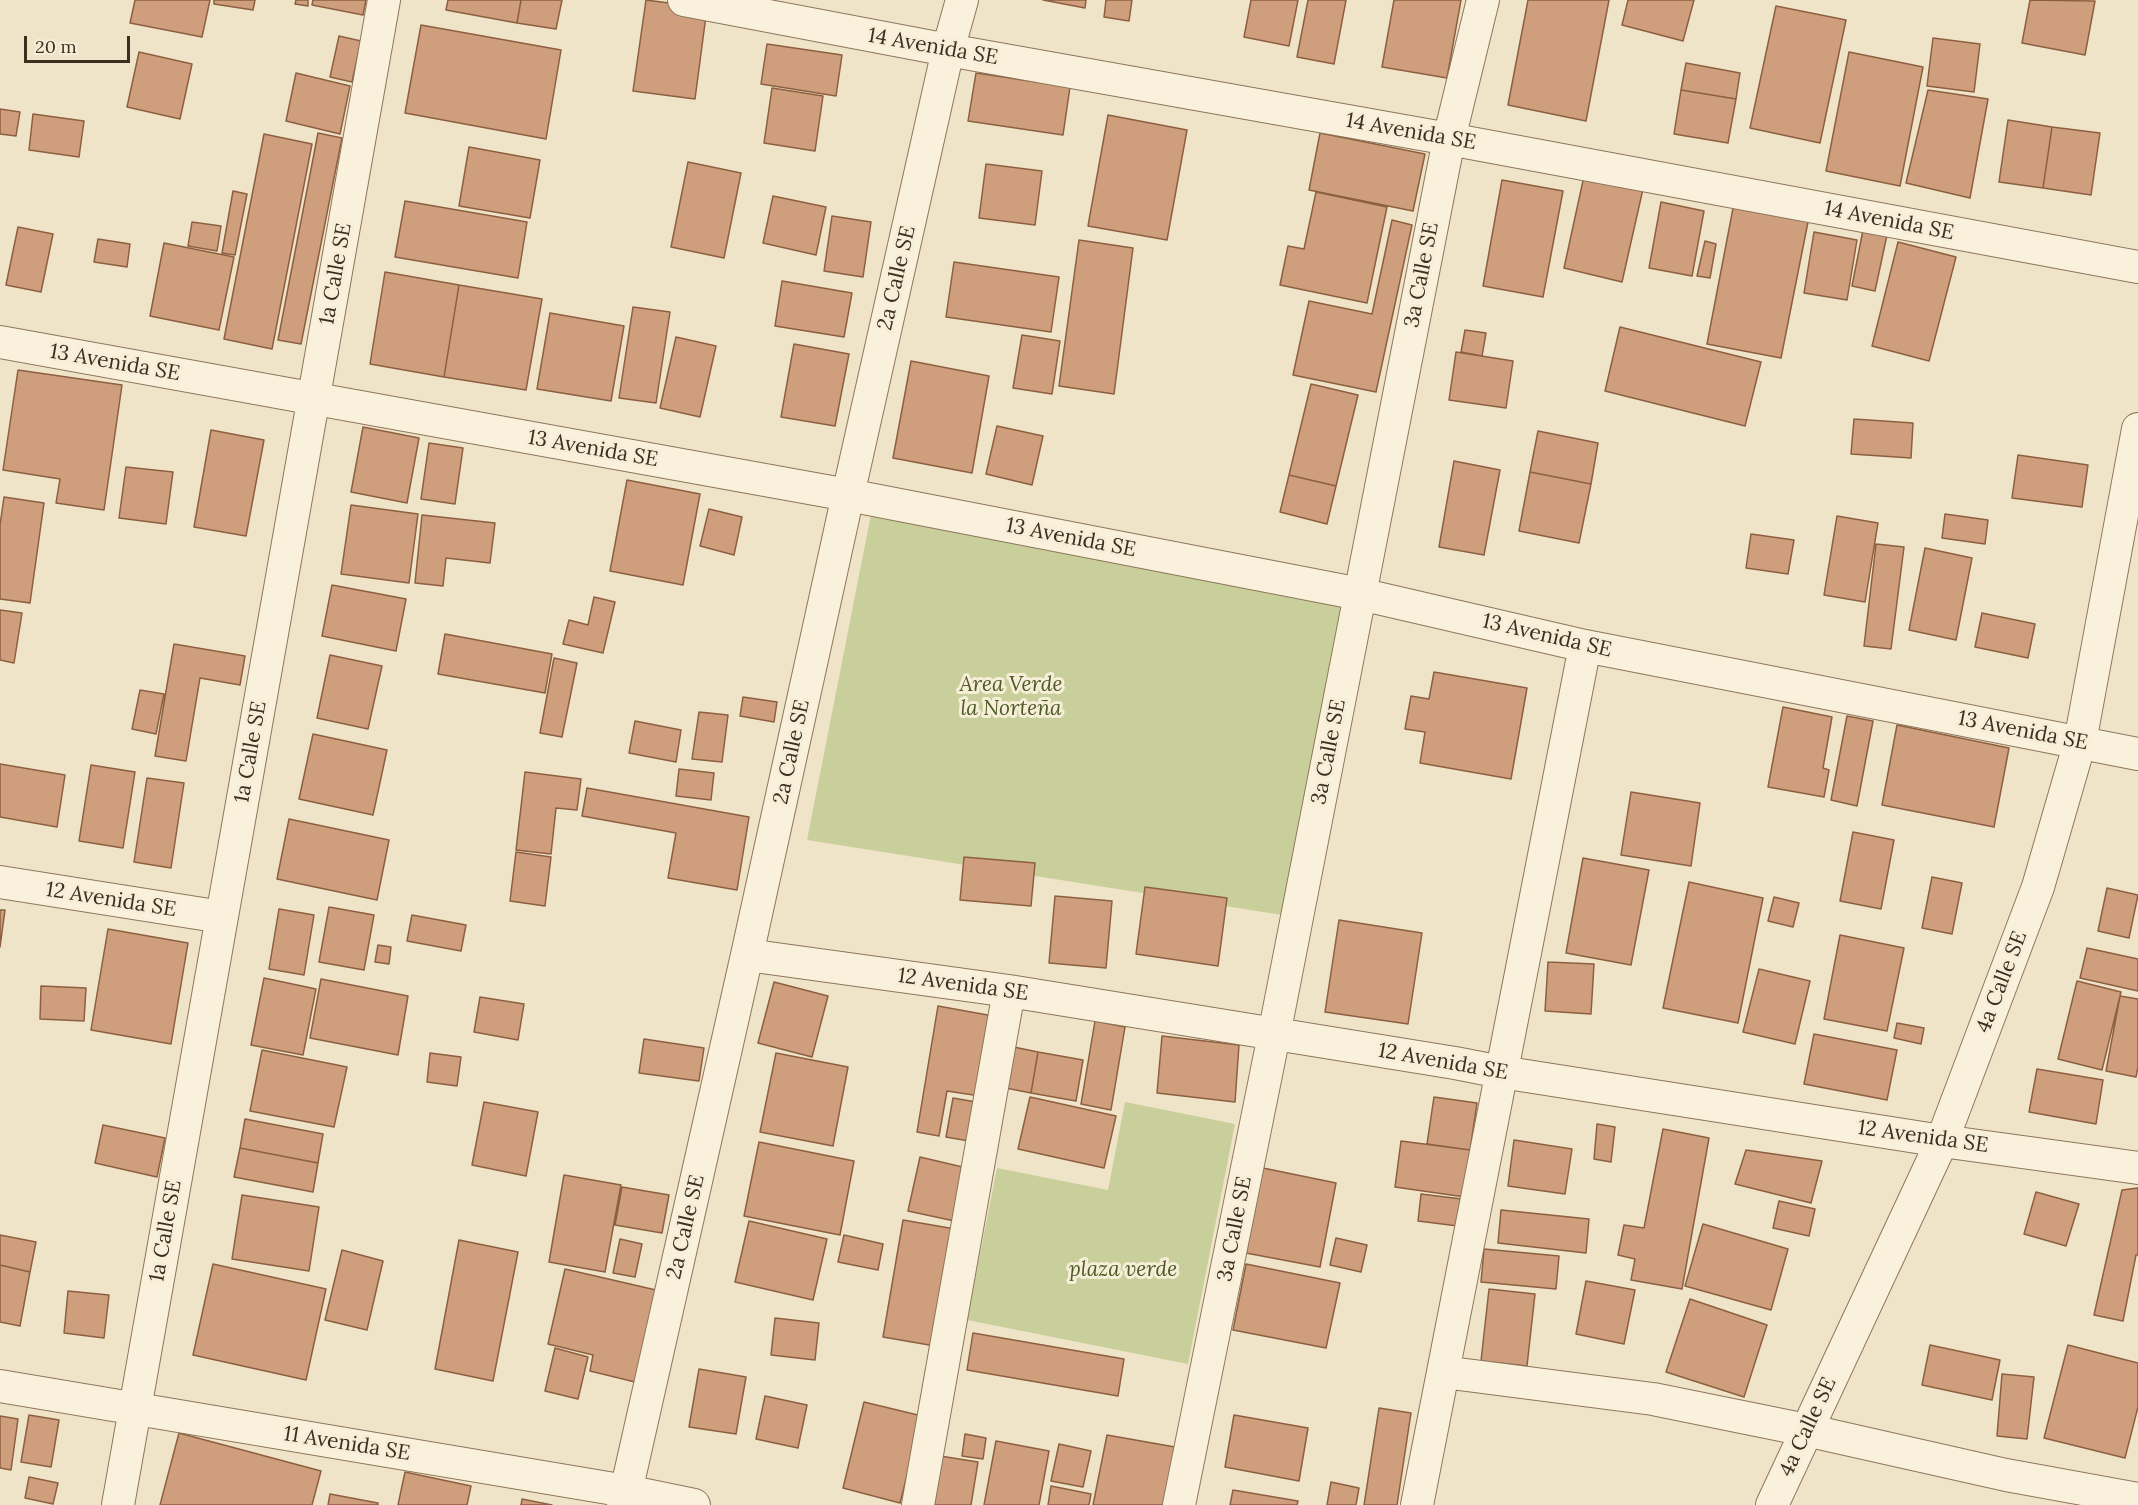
<!DOCTYPE html>
<html>
<head>
<meta charset="utf-8">
<style>
  body { margin:0 }
  #map { position:relative; width:2138px; height:1505px; overflow:hidden; background:#f0e4c8; font-family:Lora,serif }
  canvas { display:block }
  .scale { position:absolute; left:24px; top:36px; width:106px; height:27px; box-sizing:border-box; border:3px solid #3d2e20; border-top:0; padding-left:8px; font-size:18px; line-height:21px; white-space:nowrap; color:#3d2e20; -webkit-text-stroke:4px #f7eed8; paint-order:stroke }
</style>
</head>
<body>
<div id="map">
<canvas width="2138" height="1505"></canvas>
<div class="scale">20 m</div>
</div>
<script>
const ctx = document.querySelector('canvas').getContext('2d');
ctx.lineJoin = 'round';
function fillPath(path, color) { ctx.fillStyle = color; ctx.fill(path, 'evenodd'); }
const poly = rows => new Path2D(rows.map(r => 'M' + r).join(''));
function trace(path, color, width, dash) { ctx.strokeStyle = color; ctx.lineWidth = width; ctx.lineCap = dash ? 'butt' : 'round'; ctx.setLineDash(dash || []); ctx.stroke(path); }
function write(font, color, halo, rows, align = 'center') {
  ctx.font = font + ' Lora,serif'; ctx.lineWidth = 6; ctx.setLineDash([]); ctx.textBaseline = 'middle'; ctx.strokeStyle = halo; ctx.fillStyle = color; for (const [text, x, y, turn = 0] of rows) {
    ctx.save(); ctx.translate(x, y); ctx.rotate((+turn || 0) * Math.PI / 180); ctx.textAlign = isNaN(turn) ? turn : align; if (halo) ctx.strokeText(text, 0, 0); ctx.fillText(text, 0, 0); ctx.restore();
  }
}
fillPath(poly([
  [875,494,1355,589,1282,915,807,840],
  [1125,1102,1235,1124,1188,1364,967,1320,997,1168,1108,1190]
]), '#c9cf9b');
const building = poly([
  [135,0,210,0,202,37,130,23,135,0],
  [214,0,255,0,253,10,214,4,214,0],
  [296,0,308,0,308,6,295,4,296,0],
  [313,0,366,0,363,15,312,5,313,0],
  [448,0,521,0,517,23,446,10,448,0],
  [521,0,562,0,556,29,517,23,521,0],
  [646,0,707,8,695,99,633,91,646,0],
  [1043,0,1086,0,1085,8,1043,0],
  [1106,0,1132,0,1129,21,1104,17,1106,0],
  [1251,0,1298,0,1289,46,1244,37,1251,0],
  [1308,0,1346,0,1334,64,1297,57,1308,0],
  [1394,0,1461,0,1447,78,1382,67,1394,0],
  [1528,0,1609,0,1586,121,1508,105,1528,0],
  [1628,0,1694,0,1683,41,1622,25,1628,0],
  [2030,0,2095,1,2085,55,2022,43,2030,0],
  [1776,6,1846,20,1820,143,1750,128,1776,6],
  [421,25,561,50,546,139,405,113,421,25],
  [339,36,361,41,352,82,330,77,339,36],
  [1933,38,1980,44,1974,92,1927,86,1933,38],
  [767,44,842,55,836,96,761,84,767,44],
  [139,52,192,64,180,119,127,107,139,52],
  [1849,52,1923,67,1900,186,1826,171,1849,52],
  [1686,63,1740,73,1736,99,1681,90,1686,63],
  [296,73,350,86,340,134,286,121,296,73],
  [976,73,1070,87,1063,135,968,121,976,73],
  [772,88,823,96,815,151,764,143,772,88],
  [1681,90,1736,99,1728,143,1674,134,1681,90],
  [1928,90,1988,99,1970,198,1906,183,1928,90],
  [0,109,20,112,16,136,0,134,0,109],
  [33,114,84,121,79,157,29,150,33,114],
  [1108,115,1187,130,1167,240,1088,226,1108,115],
  [2008,120,2052,127,2043,188,1999,182,2008,120],
  [2052,127,2100,133,2091,195,2043,188,2052,127],
  [318,133,342,138,301,344,278,340,318,133],
  [1320,133,1425,154,1413,211,1309,190,1320,133],
  [264,134,312,144,272,349,224,339,264,134],
  [469,147,540,160,530,218,459,206,469,147],
  [688,162,741,173,724,258,671,247,688,162],
  [986,164,1042,171,1035,225,979,218,986,164],
  [1584,176,1643,189,1622,282,1564,268,1584,176],
  [1502,180,1563,191,1543,297,1483,286,1502,180],
  [233,191,247,194,235,255,222,253,233,191],
  [1316,192,1387,207,1367,303,1280,285,1288,246,1304,249,1316,192],
  [773,196,826,207,816,255,763,243,773,196],
  [405,201,527,222,518,278,395,257,405,201],
  [1661,202,1704,211,1692,276,1649,268,1661,202],
  [1734,203,1809,217,1781,358,1707,344,1734,203],
  [832,216,871,222,863,277,824,271,832,216],
  [1392,220,1412,225,1376,392,1293,375,1309,301,1372,314,1392,220],
  [192,222,221,226,217,251,188,246,192,222],
  [18,227,53,234,41,292,6,285,18,227],
  [1863,230,1887,235,1875,291,1852,286,1863,230],
  [1814,232,1857,240,1847,300,1804,293,1814,232],
  [98,239,130,244,127,267,94,262,98,239],
  [1079,240,1133,248,1114,394,1059,386,1079,240],
  [1705,241,1716,244,1710,278,1697,276,1705,241],
  [1898,242,1956,257,1929,361,1872,346,1898,242],
  [164,243,234,257,219,330,150,316,164,243],
  [954,262,1059,277,1051,332,946,317,954,262],
  [385,272,459,285,444,377,370,364,385,272],
  [782,281,852,293,844,337,775,326,782,281],
  [459,285,542,299,526,390,444,377,459,285],
  [633,307,670,312,656,403,619,398,633,307],
  [550,313,624,326,611,401,537,389,550,313],
  [1620,327,1761,362,1745,426,1605,391,1620,327],
  [1465,330,1486,333,1482,356,1461,352,1465,330],
  [1022,335,1060,341,1052,394,1013,388,1022,335],
  [676,337,716,346,700,417,660,408,676,337],
  [794,344,849,354,835,426,781,417,794,344],
  [1456,352,1513,361,1506,408,1449,400,1456,352],
  [911,361,989,376,972,473,893,458,911,361],
  [18,370,122,385,104,510,56,503,60,479,3,470,18,370],
  [1311,384,1358,395,1336,486,1289,475,1311,384],
  [1854,419,1913,423,1911,458,1851,454,1854,419],
  [997,426,1043,436,1032,485,986,474,997,426],
  [363,427,419,438,407,503,351,492,363,427],
  [211,430,264,440,246,536,194,527,211,430],
  [1538,431,1598,443,1591,484,1530,472,1538,431],
  [429,443,463,448,455,504,421,499,429,443],
  [2018,455,2088,465,2082,507,2012,498,2018,455],
  [1454,461,1500,470,1484,555,1439,547,1454,461],
  [126,467,173,472,166,524,119,518,126,467],
  [1530,472,1591,484,1579,543,1519,531,1530,472],
  [1289,475,1336,486,1327,524,1280,512,1289,475],
  [627,480,700,494,683,585,610,571,627,480],
  [4,497,44,503,30,603,0,599,0,525,4,497],
  [351,505,418,514,409,583,341,574,351,505],
  [709,509,742,517,734,555,700,546,709,509],
  [1945,514,1988,520,1985,544,1942,538,1945,514],
  [422,515,495,523,490,563,446,558,443,586,415,583,422,515],
  [1837,516,1878,523,1865,602,1824,595,1837,516],
  [1751,534,1794,540,1788,574,1746,568,1751,534],
  [1876,544,1904,547,1891,649,1864,646,1876,544],
  [1925,548,1972,558,1956,640,1909,630,1925,548],
  [332,585,406,599,396,651,322,636,332,585],
  [594,597,615,602,603,653,563,644,569,620,588,625,594,597],
  [0,610,22,613,14,663,0,660,0,610],
  [1982,613,2035,624,2028,658,1975,647,1982,613],
  [445,634,552,654,545,693,438,674,445,634],
  [174,644,245,656,240,685,200,678,186,761,155,756,174,644],
  [330,655,382,666,368,729,317,718,330,655],
  [554,658,577,663,562,737,540,733,554,658],
  [1434,672,1527,688,1511,779,1420,763,1425,732,1405,729,1411,696,1429,699,1434,672],
  [140,690,164,694,156,734,132,729,140,690],
  [743,697,777,702,774,722,740,716,743,697],
  [1783,707,1832,717,1823,768,1829,770,1824,797,1768,787,1783,707],
  [699,712,728,715,722,762,692,759,699,712],
  [1847,716,1873,721,1857,806,1831,800,1847,716],
  [635,721,681,730,676,762,629,753,635,721],
  [1897,725,2009,748,1994,827,1882,805,1897,725],
  [313,734,387,750,373,815,299,799,313,734],
  [0,764,65,775,57,827,0,817,0,764],
  [91,765,135,772,123,848,79,841,91,765],
  [679,769,714,773,711,800,676,796,679,769],
  [525,772,581,779,577,810,556,808,551,854,516,850,525,772],
  [147,778,184,783,171,868,134,862,147,778],
  [587,788,749,817,737,890,668,878,676,833,582,816,587,788],
  [1631,792,1700,803,1691,866,1621,855,1631,792],
  [289,819,389,840,377,900,277,879,289,819],
  [1853,832,1894,840,1881,909,1840,901,1853,832],
  [516,852,551,857,545,906,510,901,516,852],
  [964,857,1035,863,1031,906,960,900,964,857],
  [1583,858,1649,870,1631,965,1566,953,1583,858],
  [1932,877,1962,883,1952,934,1922,928,1932,877],
  [1689,882,1763,898,1738,1023,1663,1008,1689,882],
  [1145,887,1227,898,1218,966,1136,954,1145,887],
  [2107,888,2138,895,2129,938,2098,931,2107,888],
  [1055,896,1112,901,1106,968,1049,963,1055,896],
  [1774,897,1799,903,1793,927,1768,921,1774,897],
  [329,907,374,915,364,970,319,962,329,907],
  [279,909,314,915,304,975,269,969,279,909],
  [0,910,5,910,0,947,0,910],
  [412,915,466,925,461,951,407,941,412,915],
  [1339,920,1422,933,1408,1024,1325,1012,1339,920],
  [108,929,188,943,171,1044,91,1030,108,929],
  [1840,935,1904,948,1887,1031,1824,1019,1840,935],
  [378,945,391,947,389,964,375,962,378,945],
  [2087,948,2138,959,2138,991,2080,978,2087,948],
  [1548,962,1594,964,1591,1014,1545,1011,1548,962],
  [1759,969,1810,981,1795,1044,1743,1032,1759,969],
  [264,978,316,989,303,1055,251,1045,264,978],
  [321,979,408,996,398,1055,310,1038,321,979],
  [2077,981,2121,992,2102,1070,2058,1059,2077,981],
  [774,982,828,996,812,1057,758,1043,774,982],
  [41,986,86,988,84,1021,40,1019,41,986],
  [2120,996,2138,999,2138,1067,2136,1077,2106,1071,2120,996],
  [480,997,524,1004,518,1040,474,1032,480,997],
  [938,1006,993,1016,980,1096,947,1091,939,1136,917,1132,938,1006],
  [1095,1021,1125,1027,1111,1110,1081,1104,1095,1021],
  [1897,1023,1924,1028,1921,1044,1894,1038,1897,1023],
  [1814,1034,1897,1050,1887,1100,1804,1084,1814,1034],
  [1162,1036,1239,1045,1235,1102,1157,1093,1162,1036],
  [644,1039,704,1048,699,1081,639,1073,644,1039],
  [1009,1046,1038,1052,1031,1093,1001,1087,1009,1046],
  [262,1050,347,1067,334,1127,250,1111,262,1050],
  [1038,1052,1083,1060,1076,1101,1031,1093,1038,1052],
  [430,1053,461,1057,457,1086,427,1082,430,1053],
  [776,1053,848,1067,833,1146,760,1132,776,1053],
  [2037,1069,2103,1080,2096,1124,2029,1112,2037,1069],
  [1030,1097,1116,1116,1104,1168,1018,1149,1030,1097],
  [1434,1097,1477,1103,1470,1150,1427,1144,1434,1097],
  [953,1098,976,1102,969,1141,946,1137,953,1098],
  [484,1102,538,1112,526,1176,472,1165,484,1102],
  [245,1119,323,1134,318,1163,240,1148,245,1119],
  [1597,1124,1615,1127,1611,1162,1594,1159,1597,1124],
  [103,1125,165,1138,157,1177,95,1163,103,1125],
  [1663,1129,1709,1138,1682,1289,1631,1280,1635,1259,1618,1255,1624,1225,1644,1228,1663,1129],
  [1514,1140,1572,1149,1565,1194,1508,1186,1514,1140],
  [1401,1141,1478,1151,1472,1198,1395,1187,1401,1141],
  [759,1142,854,1161,840,1235,744,1216,759,1142],
  [240,1148,318,1163,313,1192,234,1177,240,1148],
  [1746,1150,1822,1161,1811,1203,1735,1184,1746,1150],
  [920,1157,971,1169,959,1222,908,1211,920,1157],
  [1263,1168,1336,1183,1320,1267,1246,1253,1263,1168],
  [564,1175,621,1185,605,1272,549,1262,564,1175],
  [622,1187,669,1195,662,1233,615,1225,622,1187],
  [2138,1188,2138,1255,2136,1255,2123,1321,2094,1315,2122,1190,2138,1188],
  [2036,1192,2079,1204,2066,1246,2024,1234,2036,1192],
  [1421,1194,1470,1200,1466,1227,1418,1221,1421,1194],
  [242,1195,319,1207,309,1271,232,1259,242,1195],
  [1779,1201,1815,1209,1809,1236,1773,1228,1779,1201],
  [1501,1210,1589,1219,1586,1253,1498,1243,1501,1210],
  [903,1220,955,1229,935,1346,883,1337,903,1220],
  [749,1221,827,1239,813,1300,735,1282,749,1221],
  [1703,1224,1788,1249,1771,1310,1685,1286,1703,1224],
  [0,1235,36,1242,30,1272,0,1265,0,1235],
  [844,1235,883,1244,878,1270,838,1262,844,1235],
  [1336,1238,1367,1245,1361,1272,1330,1265,1336,1238],
  [620,1239,642,1244,635,1277,613,1273,620,1239],
  [459,1240,518,1252,493,1381,435,1369,459,1240],
  [1484,1249,1559,1256,1556,1289,1481,1282,1484,1249],
  [342,1250,383,1261,367,1330,325,1320,342,1250],
  [213,1264,326,1289,306,1380,193,1355,213,1264],
  [1246,1264,1340,1283,1326,1348,1233,1330,1246,1264],
  [0,1265,30,1272,20,1326,0,1322,0,1265],
  [565,1269,656,1290,635,1382,590,1371,593,1355,548,1344,565,1269],
  [1586,1281,1635,1290,1624,1344,1576,1334,1586,1281],
  [1489,1289,1535,1294,1527,1366,1481,1361,1489,1289],
  [68,1291,109,1295,104,1338,64,1333,68,1291],
  [1690,1299,1767,1325,1744,1397,1666,1372,1690,1299],
  [775,1318,819,1323,815,1360,771,1355,775,1318],
  [973,1333,1124,1359,1118,1396,967,1370,973,1333],
  [1930,1345,2000,1360,1992,1400,1922,1385,1930,1345],
  [2068,1345,2138,1363,2138,1407,2125,1458,2044,1438,2068,1345],
  [555,1348,588,1357,578,1399,545,1391,555,1348],
  [699,1369,746,1377,736,1434,689,1427,699,1369],
  [2002,1374,2034,1377,2027,1439,1997,1436,2002,1374],
  [765,1396,807,1405,798,1448,756,1439,765,1396],
  [864,1402,922,1416,900,1503,843,1488,864,1402],
  [1379,1408,1411,1413,1397,1505,1364,1505,1379,1408],
  [29,1415,59,1420,51,1467,21,1462,29,1415],
  [1234,1415,1308,1428,1299,1481,1225,1467,1234,1415],
  [0,1416,18,1419,11,1470,0,1468,0,1416],
  [179,1433,321,1471,312,1505,160,1505,179,1433],
  [965,1434,986,1438,983,1459,962,1456,965,1434],
  [1107,1435,1175,1447,1164,1505,1093,1505,1107,1435],
  [996,1441,1049,1451,1039,1505,984,1505,996,1441],
  [1059,1444,1091,1451,1083,1487,1051,1481,1059,1444],
  [940,1456,978,1462,971,1505,932,1505,940,1456],
  [405,1472,471,1486,467,1505,398,1505,405,1472],
  [29,1477,58,1483,53,1504,25,1498,29,1477],
  [1331,1482,1359,1488,1356,1505,1327,1505,1331,1482],
  [1051,1486,1091,1494,1089,1505,1048,1505,1051,1486],
  [1233,1490,1298,1501,1297,1505,1230,1505,1233,1490],
  [330,1494,378,1503,378,1505,328,1505,330,1494],
  [522,1499,552,1505,521,1505,522,1499]
]);
fillPath(building, '#cf9f7d');
trace(building, '#8d5f41', 1.5);
const street = poly([
  [684,0,948,50,1449,139,2138,267],
  [0,342,848,495,1360,594,1585,646,2138,754],
  [0,882,222,917],
  [747,955,1009,991,1455,1063,1501,1072,1942,1141,2138,1168],
  [1443,1372,1653,1399,1806,1430,2006,1475,2138,1499],
  [0,1386,626,1491,694,1505],
  [118,1505,384,0],
  [623,1505,747,955,848,495,948,50,962,0],
  [918,1505,1009,991],
  [1179,1505,1274,1035,1449,139,1483,0],
  [1417,1505,1585,646],
  [1772,1505,1942,1141,2038,887,2080,742,2138,429]
]);
trace(street, '#8d765c', 34);
trace(street, '#faf1dc', 32);
write('21px', '#3d2e20', '#f7eed8', [
  ["14 Avenida SE",933,47,10],
  ["14 Avenida SE",1411,132,10],
  ["14 Avenida SE",1889,221,11],
  ["1a Calle SE",336,274,-80],
  ["3a Calle SE",1422,275,-79],
  ["2a Calle SE",897,278,-77],
  ["13 Avenida SE",115,363,10],
  ["13 Avenida SE",593,449,10],
  ["13 Avenida SE",1071,538,11],
  ["13 Avenida SE",1547,636,13],
  ["13 Avenida SE",2023,731,11],
  ["1a Calle SE",251,752,-80],
  ["2a Calle SE",792,752,-78],
  ["3a Calle SE",1329,752,-79],
  ["12 Avenida SE",111,900,9],
  ["4a Calle SE",2002,982,-69],
  ["12 Avenida SE",963,985,8],
  ["12 Avenida SE",1443,1062,10],
  ["12 Avenida SE",1923,1137,8],
  ["2a Calle SE",686,1227,-77],
  ["3a Calle SE",1235,1229,-79],
  ["1a Calle SE",166,1231,-80],
  ["4a Calle SE",1808,1427,-65],
  ["11 Avenida SE",347,1444,9]
]);
write('italic 21px', '#4d5a26', '#f7eed8', [
  ["Area Verde",1011,685],
  ["la Norteña",1011,709],
  ["plaza verde",1123,1270]
]);
</script>
</body>
</html>
